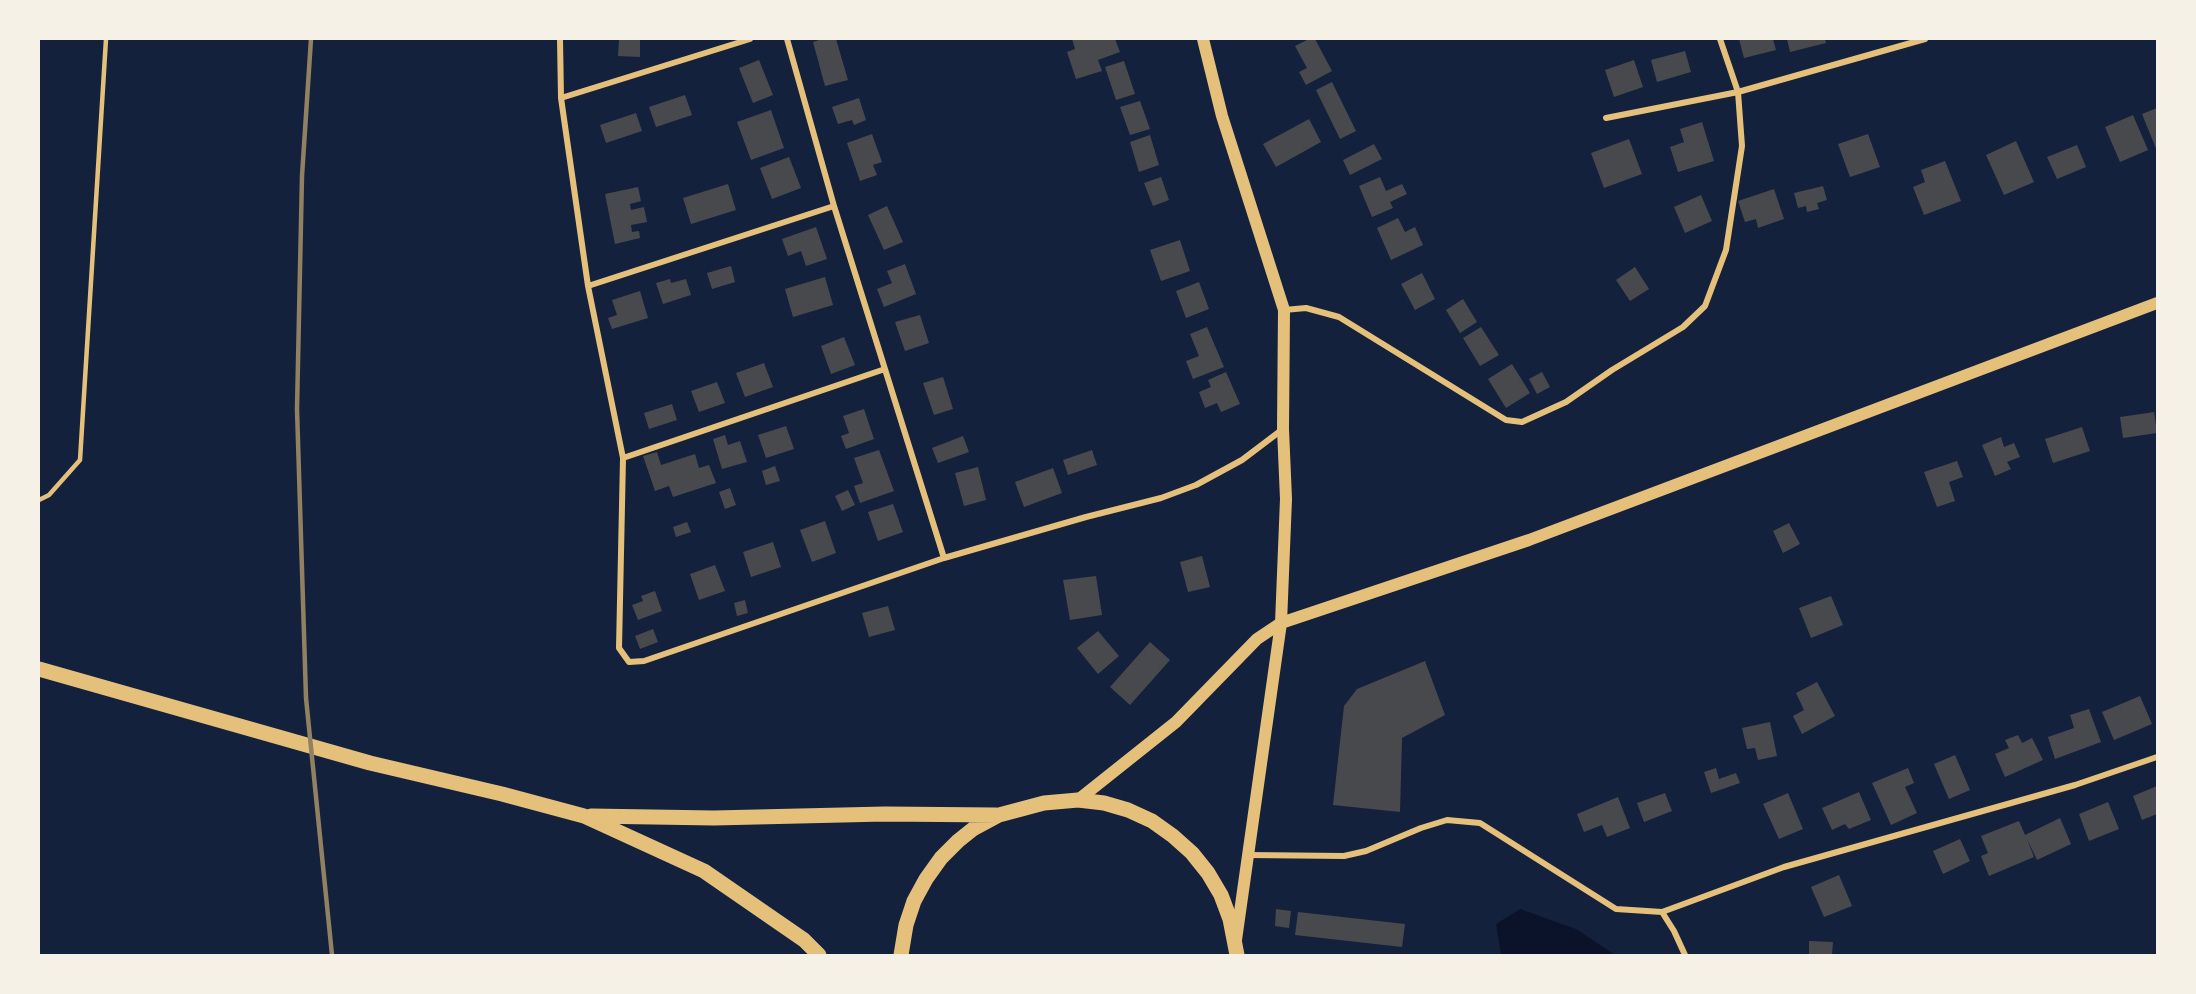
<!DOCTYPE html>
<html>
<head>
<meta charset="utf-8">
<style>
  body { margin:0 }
  #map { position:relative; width:2196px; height:994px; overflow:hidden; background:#14213d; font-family:"Nunito Sans",sans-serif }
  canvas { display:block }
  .frame { position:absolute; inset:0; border:40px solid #f6f1e7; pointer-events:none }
</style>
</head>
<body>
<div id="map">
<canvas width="2196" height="994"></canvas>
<div class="frame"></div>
</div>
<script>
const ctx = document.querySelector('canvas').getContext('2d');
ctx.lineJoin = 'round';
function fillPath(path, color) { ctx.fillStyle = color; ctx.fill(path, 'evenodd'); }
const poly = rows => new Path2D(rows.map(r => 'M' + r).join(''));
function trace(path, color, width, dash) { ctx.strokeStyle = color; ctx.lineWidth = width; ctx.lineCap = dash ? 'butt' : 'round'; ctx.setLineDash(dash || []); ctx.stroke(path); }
fillPath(poly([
  [1520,909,1576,929,1615,955,1501,955,1496,924]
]), '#0b132b');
fillPath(poly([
  [619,39,640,39,640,57,618,56],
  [822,39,836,39,848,80,825,86,813,42],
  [1072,39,1115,39,1120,52,1098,60,1102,71,1076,79,1067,52,1075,49],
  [1309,39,1315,39,1332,71,1306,85,1299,72,1307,68,1295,46],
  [1739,39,1773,39,1776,50,1744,58],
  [1787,39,1825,39,1826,43,1790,52],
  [1685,51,1691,72,1657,82,1651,60],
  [759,60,773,95,753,103,739,68],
  [1634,60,1643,87,1614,97,1605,70],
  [1124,61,1135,94,1116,100,1105,67],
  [1332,82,1356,131,1340,139,1316,90],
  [685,95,692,115,656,127,649,107],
  [859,98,866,120,854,125,852,120,838,124,832,107],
  [1140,101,1150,129,1130,135,1120,107],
  [2157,108,2157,151,2142,114],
  [771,110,784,148,751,160,737,122],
  [636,113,642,131,606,143,600,125],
  [2133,115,2148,150,2120,162,2105,127],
  [1309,119,1321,142,1276,167,1263,144],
  [1702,122,1714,161,1678,172,1670,147,1684,142,1680,129],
  [872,134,882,162,873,165,877,175,860,181,847,143],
  [1868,134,1880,167,1850,177,1838,144],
  [1150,135,1159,165,1139,172,1130,142],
  [1629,139,1642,174,1604,188,1591,153],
  [2016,141,2034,182,2004,195,1986,155],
  [1374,144,1382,159,1350,175,1343,160],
  [2077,145,2086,167,2057,179,2047,157],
  [789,157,801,188,772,199,760,168],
  [1945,161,1961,201,1924,215,1913,187,1925,182,1921,170],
  [1161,177,1169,200,1153,206,1144,183],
  [1380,177,1386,191,1402,184,1407,194,1390,202,1393,208,1372,217,1359,186],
  [728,184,736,210,691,224,683,198],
  [1823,186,1827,200,1817,203,1819,209,1807,212,1806,206,1798,208,1794,193],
  [638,187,641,201,630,204,631,210,644,207,647,222,631,225,632,232,639,231,640,238,615,244,605,194],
  [1774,189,1784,219,1758,228,1756,219,1745,222,1738,201],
  [1701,195,1712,221,1685,233,1674,207],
  [887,206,903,242,884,250,868,215],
  [1398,218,1405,232,1415,227,1423,245,1391,260,1377,228],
  [816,227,827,259,806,266,801,251,788,256,782,239],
  [1180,240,1190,271,1161,281,1150,250],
  [905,264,916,294,884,307,877,289,892,283,887,271],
  [731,266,735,282,712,289,707,273],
  [1635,267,1649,289,1630,301,1616,280],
  [1422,273,1435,299,1415,310,1401,284],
  [825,277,833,305,793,317,785,289],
  [670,279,671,283,686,279,691,295,663,304,656,283],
  [1199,282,1209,309,1186,318,1176,291],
  [640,291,648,318,612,329,608,318,617,315,612,300],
  [1463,299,1477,322,1460,333,1446,310],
  [920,315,929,343,905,351,895,322],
  [1207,327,1224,367,1193,379,1186,361,1199,356,1190,334],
  [1481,327,1499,355,1480,366,1463,338],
  [844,337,855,365,831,374,821,346],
  [764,363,773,387,745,397,736,373],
  [1512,364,1530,393,1506,408,1488,379],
  [1226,372,1240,404,1221,412,1217,403,1205,408,1199,392,1211,387,1208,380],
  [1542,372,1550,387,1537,394,1529,379],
  [943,377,953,409,934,415,923,383],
  [717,382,725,403,699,412,691,391],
  [672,404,677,420,649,429,644,413],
  [864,409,874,439,846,449,841,436,849,433,843,416],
  [2154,412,2157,433,2123,438,2120,417],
  [786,426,794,449,766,458,758,435],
  [2082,427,2090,451,2053,463,2045,439],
  [725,435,728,445,740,441,747,462,722,469,713,439],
  [963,436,969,452,938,463,932,448],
  [2001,437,2004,447,2014,443,2020,457,2007,462,2011,469,1995,476,1982,445],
  [879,450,894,491,860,503,854,486,863,483,854,458],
  [1092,450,1097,465,1068,475,1063,460],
  [657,452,661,465,695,454,699,468,709,465,716,483,673,497,669,486,655,491,643,456],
  [1957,461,1963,477,1949,482,1955,501,1937,507,1924,472],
  [775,466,780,481,766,485,762,471],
  [978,467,986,500,964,506,955,473],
  [1053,468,1062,493,1024,507,1015,482],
  [730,488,736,505,725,509,719,492],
  [848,490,855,505,842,511,835,496],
  [893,504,903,532,878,541,868,512],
  [825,521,836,553,812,562,800,530],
  [687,522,691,532,676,537,673,527],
  [1789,523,1800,544,1783,553,1773,531],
  [773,542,781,567,751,577,743,552],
  [1202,556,1210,587,1188,592,1180,562],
  [715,565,725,591,699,600,690,574],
  [1096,576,1102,615,1070,620,1063,580],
  [655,591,662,611,638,620,632,605,643,601,641,596],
  [1831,596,1843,625,1811,638,1799,608],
  [745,600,748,613,737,616,734,603],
  [888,606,895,630,869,637,862,613],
  [653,629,658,642,640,649,635,636],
  [1098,631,1119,656,1098,674,1077,648],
  [1150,642,1170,660,1130,705,1110,687],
  [1425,661,1445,715,1402,738,1400,812,1333,805,1344,706,1357,689],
  [1817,682,1835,716,1802,734,1793,716,1804,710,1796,693],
  [2140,696,2152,724,2114,740,2102,712],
  [2089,709,2101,742,2055,759,2048,737,2074,728,2070,715],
  [1770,722,1777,756,1758,760,1755,748,1747,749,1742,728],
  [2018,735,2022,743,2032,738,2043,760,2005,777,1995,754,2009,748,2005,740],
  [1955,755,1970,790,1949,799,1934,764],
  [1716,768,1719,779,1736,773,1740,783,1711,793,1704,772],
  [1908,768,1914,783,1905,787,1917,813,1891,825,1872,783],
  [2157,786,2157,814,2142,820,2133,796],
  [1859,792,1871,820,1849,829,1845,824,1832,830,1822,808],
  [1665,793,1672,811,1644,822,1637,803],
  [1788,793,1803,829,1779,839,1763,804],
  [1618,797,1630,828,1607,837,1602,825,1584,832,1577,814],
  [2108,802,2119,829,2089,841,2079,814],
  [2060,818,2071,844,2037,860,2027,839,2034,857,1989,876,1981,856,1988,853,1981,836,2019,821,2025,835],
  [1960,839,1970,861,1943,874,1933,851],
  [1839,875,1852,906,1824,917,1811,887],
  [1276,909,1291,911,1289,928,1275,926],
  [1298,912,1405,924,1402,947,1295,935],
  [1809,941,1833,942,1832,955,1809,955]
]), '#48494c');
trace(poly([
  [39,500,49,495,80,460,106,39]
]), '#e5c07b', 4.5);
trace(poly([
  [560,39,561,98,588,286,623,458],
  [787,39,834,206,944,558,1086,517,1161,498,1196,485,1242,460,1283,429],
  [561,98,750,39],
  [1606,118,1738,92,1925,39],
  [588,286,834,206],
  [1284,310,1306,308,1339,317,1506,420,1522,422,1566,402,1612,370,1683,327,1705,306,1726,250,1742,146,1738,92,1720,39],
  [885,369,623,458,619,648,629,662,644,661,944,558],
  [1248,855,1344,856,1366,851,1421,828,1447,820,1480,823,1616,909,1662,912,1674,931,1685,955],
  [1662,912,1784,867,2075,785,2157,757]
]), '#e5c07b', 6);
trace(poly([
  [1203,39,1222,116,1284,310,1283,429,1286,499,1281,623,1236,940],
  [1078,800,1176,722,1257,639,1281,623,1529,540,2157,303]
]), '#e5c07b', 12);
trace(poly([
  [39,669,370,763,502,794,584,816,704,871,804,940,819,955],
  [591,816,714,818,885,814,996,815],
  [901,955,906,925,914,901,926,879,941,858,958,841,973,829,999,815,1044,803,1078,800,1104,803,1128,810,1152,821,1173,836,1192,853,1208,873,1221,895,1230,919,1237,955]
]), '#e5c07b', 15);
trace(poly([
  [311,39,302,176,297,409,306,698,332,955]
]), '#918062', 4.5);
</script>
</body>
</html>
